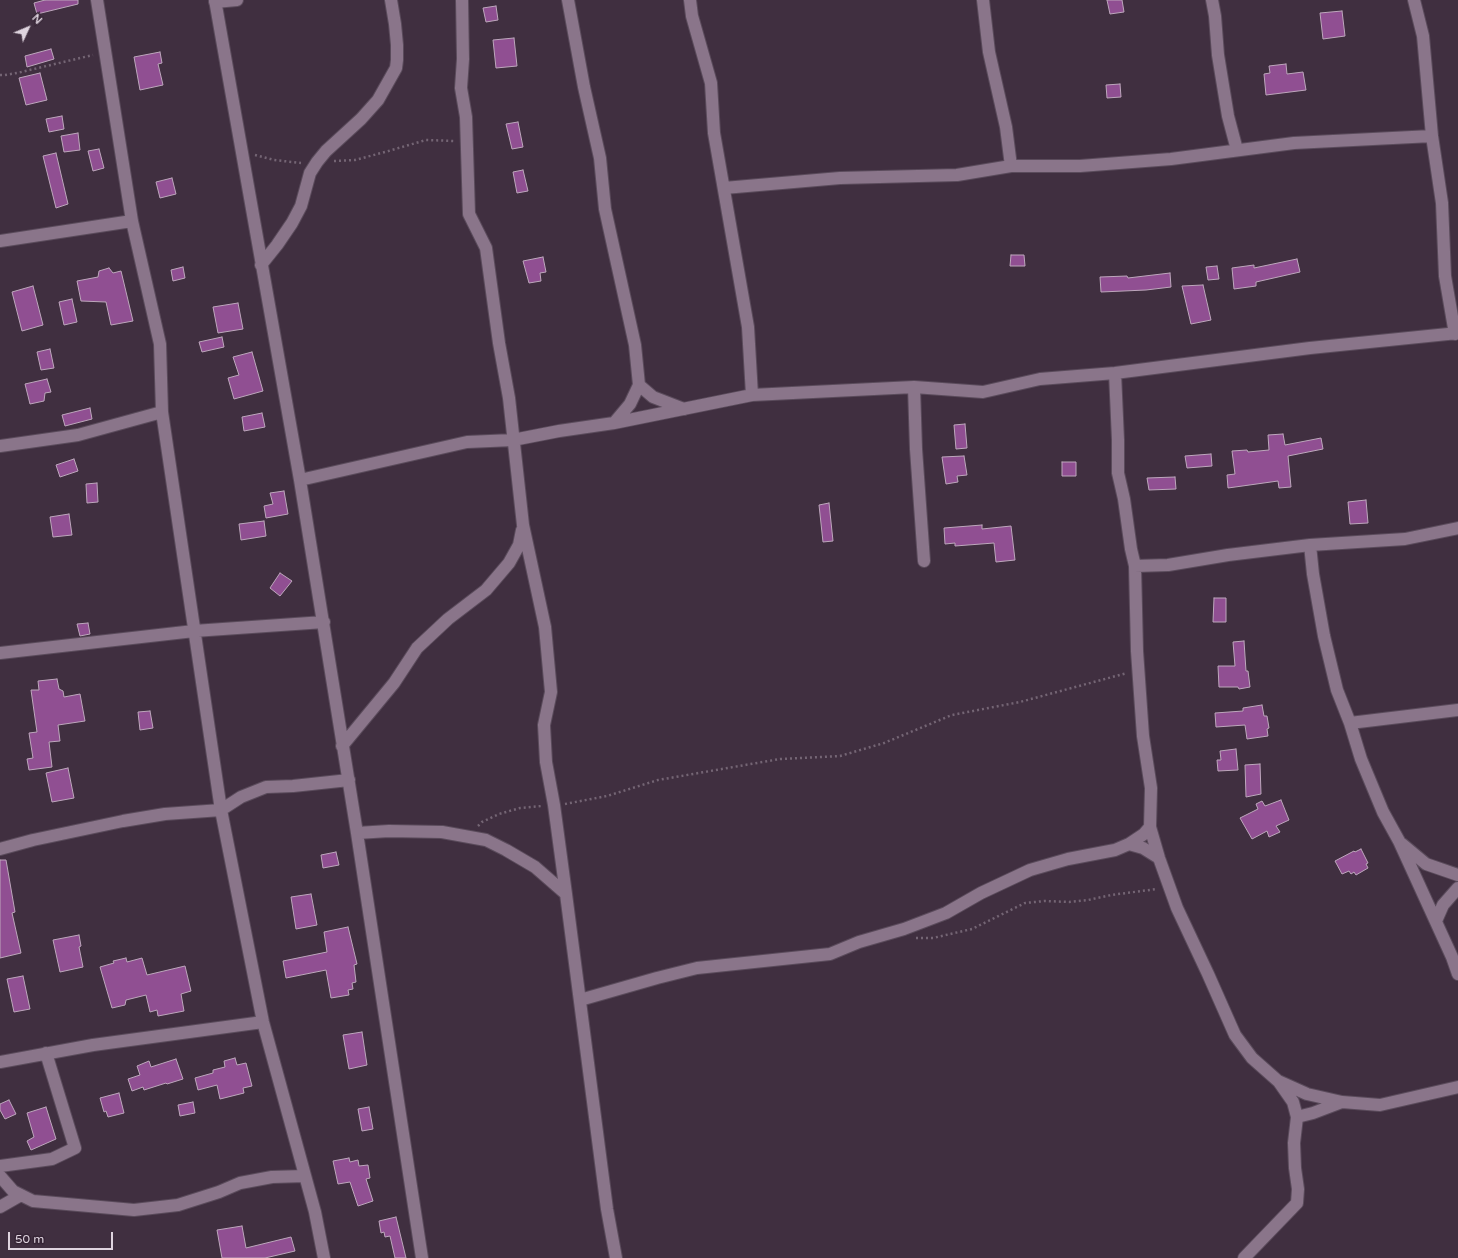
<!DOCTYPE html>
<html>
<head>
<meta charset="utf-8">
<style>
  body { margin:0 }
  #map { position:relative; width:1458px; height:1258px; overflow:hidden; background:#402f40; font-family:"Varela Round",sans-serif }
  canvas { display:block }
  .north { position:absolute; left:8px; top:8px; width:40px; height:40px; -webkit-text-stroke:3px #362536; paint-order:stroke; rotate:46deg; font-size:11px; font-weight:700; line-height:16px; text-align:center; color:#dfd4df }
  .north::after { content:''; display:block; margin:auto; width:14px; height:18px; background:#dfd4df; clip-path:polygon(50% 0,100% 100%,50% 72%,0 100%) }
  .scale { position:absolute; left:8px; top:1232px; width:105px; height:18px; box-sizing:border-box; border:2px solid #dfd4df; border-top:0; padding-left:5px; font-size:12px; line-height:14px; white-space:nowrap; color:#dfd4df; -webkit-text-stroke:3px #362536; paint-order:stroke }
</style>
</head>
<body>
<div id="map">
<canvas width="1458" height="1258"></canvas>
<div class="north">N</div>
<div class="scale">50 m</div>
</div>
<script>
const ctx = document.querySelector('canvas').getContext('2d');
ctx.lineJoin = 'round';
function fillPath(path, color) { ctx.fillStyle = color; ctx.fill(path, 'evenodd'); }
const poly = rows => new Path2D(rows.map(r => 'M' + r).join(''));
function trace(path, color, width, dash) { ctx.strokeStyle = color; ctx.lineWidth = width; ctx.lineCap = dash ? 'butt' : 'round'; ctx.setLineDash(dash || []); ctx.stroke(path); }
const building = poly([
  [45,0,78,0,78,4,37,14,34,3,45,0],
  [1107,0,1122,0,1124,12,1110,14,1107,0],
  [496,6,498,20,486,22,483,8,496,6],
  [1342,11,1345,36,1323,39,1320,13,1342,11],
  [514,38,517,66,496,68,493,40,514,38],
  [51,49,54,59,27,67,25,56,51,49],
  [160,52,162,63,158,64,163,85,140,90,134,57,160,52],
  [1286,64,1287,74,1303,72,1306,90,1266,95,1264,74,1270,73,1269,66,1286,64],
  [40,73,47,100,26,105,19,78,40,73],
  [1120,84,1121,97,1107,98,1106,85,1120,84],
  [62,116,64,129,49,132,46,119,62,116],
  [518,122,523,147,512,149,506,124,518,122],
  [78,133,80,150,64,152,61,136,78,133],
  [99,149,104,168,93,171,88,151,99,149],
  [56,153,68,204,56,208,43,156,56,153],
  [523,170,528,191,517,193,513,172,523,170],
  [172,178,176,194,160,198,156,182,172,178],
  [1011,255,1024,255,1025,266,1010,266,1011,255],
  [543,257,546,272,540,273,541,281,529,283,523,261,543,257],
  [1297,259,1300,272,1256,282,1256,286,1234,289,1232,268,1254,265,1254,268,1297,259],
  [1217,266,1219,279,1208,280,1206,267,1217,266],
  [183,267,185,278,173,281,171,270,183,267],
  [109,268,113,273,121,271,133,321,111,325,106,302,81,301,77,281,98,277,99,271,109,268],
  [1170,273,1171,287,1146,290,1101,292,1100,277,1127,276,1128,278,1170,273],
  [1203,285,1211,320,1191,324,1182,286,1203,285],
  [33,286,43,325,22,331,12,292,33,286],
  [72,299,77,322,64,325,59,302,72,299],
  [238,303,243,329,218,333,213,307,238,303],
  [222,337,224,347,202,352,199,342,222,337],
  [50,349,54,368,41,370,37,352,50,349],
  [252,352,263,391,234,399,228,378,239,375,233,357,252,352],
  [47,379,51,392,45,393,44,401,30,404,25,384,47,379],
  [90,408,92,419,65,426,62,415,90,408],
  [262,413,265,427,244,431,242,417,262,413],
  [965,424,967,448,956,449,954,425,965,424],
  [1283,434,1285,445,1321,438,1323,449,1288,456,1291,487,1279,488,1278,481,1228,488,1227,475,1235,474,1232,451,1247,450,1248,452,1269,450,1268,435,1283,434],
  [1211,454,1212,466,1187,468,1185,456,1211,454],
  [964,456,967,475,957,476,958,482,946,484,942,457,964,456],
  [74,459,78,471,60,477,56,465,74,459],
  [1062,462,1076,462,1076,476,1062,476,1062,462],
  [1175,477,1176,489,1149,490,1147,478,1175,477],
  [97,483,98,502,87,503,86,484,97,483],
  [284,491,288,514,266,518,264,506,273,504,270,493,284,491],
  [1366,500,1368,523,1350,524,1348,502,1366,500],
  [829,503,833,541,823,542,819,505,829,503],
  [69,514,72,535,53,537,50,517,69,514],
  [264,521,266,536,241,540,239,524,264,521],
  [982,525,982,529,1011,526,1015,560,996,562,994,543,955,546,955,543,945,544,944,528,982,525],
  [280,573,292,581,280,596,270,588,280,573],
  [1214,598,1226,598,1226,622,1213,622,1214,598],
  [88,623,90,634,80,636,77,624,88,623],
  [1244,641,1246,671,1248,671,1250,687,1239,689,1238,687,1219,687,1218,666,1235,666,1233,642,1244,641],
  [57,679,59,689,63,691,64,697,80,694,85,721,58,725,60,741,49,742,52,767,29,770,27,759,33,758,29,733,37,732,31,690,39,690,38,681,57,679],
  [1262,705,1264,716,1267,716,1269,728,1267,729,1268,736,1247,739,1245,725,1216,727,1215,713,1243,711,1243,708,1262,705],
  [150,711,153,728,140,730,138,712,150,711],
  [1236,749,1238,770,1218,771,1217,760,1221,760,1220,751,1236,749],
  [1260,764,1261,794,1246,797,1245,765,1260,764],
  [68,768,74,798,52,802,46,773,68,768],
  [1281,800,1289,820,1276,826,1280,832,1269,837,1267,831,1252,839,1240,818,1258,809,1256,804,1262,801,1265,806,1281,800],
  [1361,849,1368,863,1366,864,1368,868,1356,875,1354,872,1351,874,1349,871,1342,874,1335,861,1354,851,1355,852,1361,849],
  [336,852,339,865,323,868,321,855,336,852],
  [0,860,6,860,15,912,12,913,21,953,0,958,0,860],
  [311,894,317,925,296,929,291,897,311,894],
  [348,927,357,964,354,965,356,982,352,983,353,989,348,990,349,995,331,998,326,970,286,978,283,961,327,952,324,932,348,927],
  [79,935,81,946,79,947,83,967,60,972,53,940,79,935],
  [126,958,127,962,142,958,147,975,185,966,191,991,181,994,184,1011,158,1016,157,1010,150,1012,146,995,126,1000,125,1005,112,1008,100,967,114,963,113,961,126,958],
  [23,976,30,1009,14,1012,7,979,23,976],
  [362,1032,367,1065,349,1069,343,1035,362,1032],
  [235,1058,237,1065,246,1063,252,1086,243,1088,244,1093,220,1099,217,1085,198,1090,195,1078,213,1073,213,1070,225,1067,224,1061,235,1058],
  [176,1059,183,1079,167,1084,166,1083,144,1090,143,1087,132,1091,128,1079,140,1075,137,1066,149,1061,151,1067,176,1059],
  [119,1093,124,1113,108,1117,106,1111,104,1112,100,1098,119,1093],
  [9,1100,16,1114,5,1119,0,1110,0,1104,9,1100],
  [193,1102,195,1113,180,1116,178,1105,193,1102],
  [46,1107,56,1139,31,1150,27,1141,34,1137,27,1113,46,1107],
  [369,1107,373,1129,362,1131,358,1109,369,1107],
  [349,1158,350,1162,358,1160,359,1166,368,1165,370,1178,366,1179,373,1201,358,1206,350,1182,338,1184,333,1161,349,1158],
  [396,1217,406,1258,395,1258,390,1236,385,1237,384,1232,381,1233,379,1221,396,1217],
  [242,1226,246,1248,291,1237,295,1251,265,1258,222,1258,217,1230,242,1226]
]);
fillPath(building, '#904f92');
trace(building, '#bda7bc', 1);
const minor = poly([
  [97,0,132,221,160,344,162,412,221,810,263,1022,315,1212,324,1258],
  [215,0,300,480,357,833,422,1258],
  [462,0,463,59,461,88,466,117,469,214,486,248,499,343,509,398,523,525,545,627,551,692,544,725,546,762,554,805,566,894,607,1209,616,1258],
  [568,0,584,87,600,158,605,209,635,345,639,385,630,404,614,423],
  [690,0,692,16,711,83,714,133,748,327,752,395],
  [983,0,989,52,1006,127,1011,166],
  [1212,0,1215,16,1218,55,1228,116,1237,150],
  [1414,0,1423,36,1432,136,1442,203,1445,276,1455,334],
  [215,2,237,0],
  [724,188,840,178,957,175,1011,166,1080,166,1171,159,1294,143,1432,136],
  [0,241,132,221],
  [261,265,277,245,292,223,301,206,310,173,317,162,326,151,361,119,378,100,396,68,397,60,397,45,395,24,391,0],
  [1115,373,1118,440,1118,473,1124,499,1131,549,1135,566,1137,651,1143,736,1151,788,1150,827,1159,858,1177,908,1208,974,1235,1035,1252,1058,1278,1081,1307,1094,1342,1102],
  [639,385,653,397,684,409],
  [914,387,916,449,924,561],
  [0,446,78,435,162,412],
  [300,480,467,442,513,440,559,431,614,423,752,395,914,387,983,392,1040,379,1115,373,1310,348,1458,333],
  [1310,545,1313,574,1324,636,1337,690,1350,723,1361,759,1383,812,1399,841,1452,957,1458,974],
  [1135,566,1168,565,1228,555,1310,545,1405,539,1458,528],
  [0,653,194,631,324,622],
  [1350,723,1458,710],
  [342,746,394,683,417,648,448,619,486,590,509,563,519,545,522,530],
  [357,833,389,831,442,832,486,840,506,850,535,867,566,894],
  [1129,844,1143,848,1159,858],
  [1402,844,1426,864,1458,875],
  [0,849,33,840,123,821,165,814,221,810,241,797,266,787,293,786,349,780],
  [1436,921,1443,905,1458,888],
  [580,1000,657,978,697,968,830,954,859,942,904,929,946,913,981,893,1030,870,1068,859,1115,850,1129,844,1144,834,1150,827],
  [0,1062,93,1045,263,1022],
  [1297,1117,1313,1113,1342,1102,1380,1105,1458,1087],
  [0,1166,52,1159,75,1148,46,1053],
  [0,1176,13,1191,33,1201,134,1210,178,1205,219,1192,240,1183,272,1177,305,1176],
  [0,1207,21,1195],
  [1244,1258,1297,1203,1298,1189,1295,1168,1294,1143,1297,1117,1293,1102,1279,1082]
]);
trace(minor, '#5a4b5b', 14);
trace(poly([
  [0,75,5,75,17,73,93,55],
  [255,155,274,160,301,163],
  [334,161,355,160,385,152,426,140,454,141],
  [565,804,607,796,658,780,780,759,840,756,884,743,952,715,1020,702,1127,673],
  [478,826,482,822,499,814,520,808,542,806],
  [916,938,933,938,972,929,1025,903,1045,901,1069,902,1088,900,1111,895,1157,889]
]), '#746574', 2.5, [2, 3]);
trace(minor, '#8a758a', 12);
</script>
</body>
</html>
